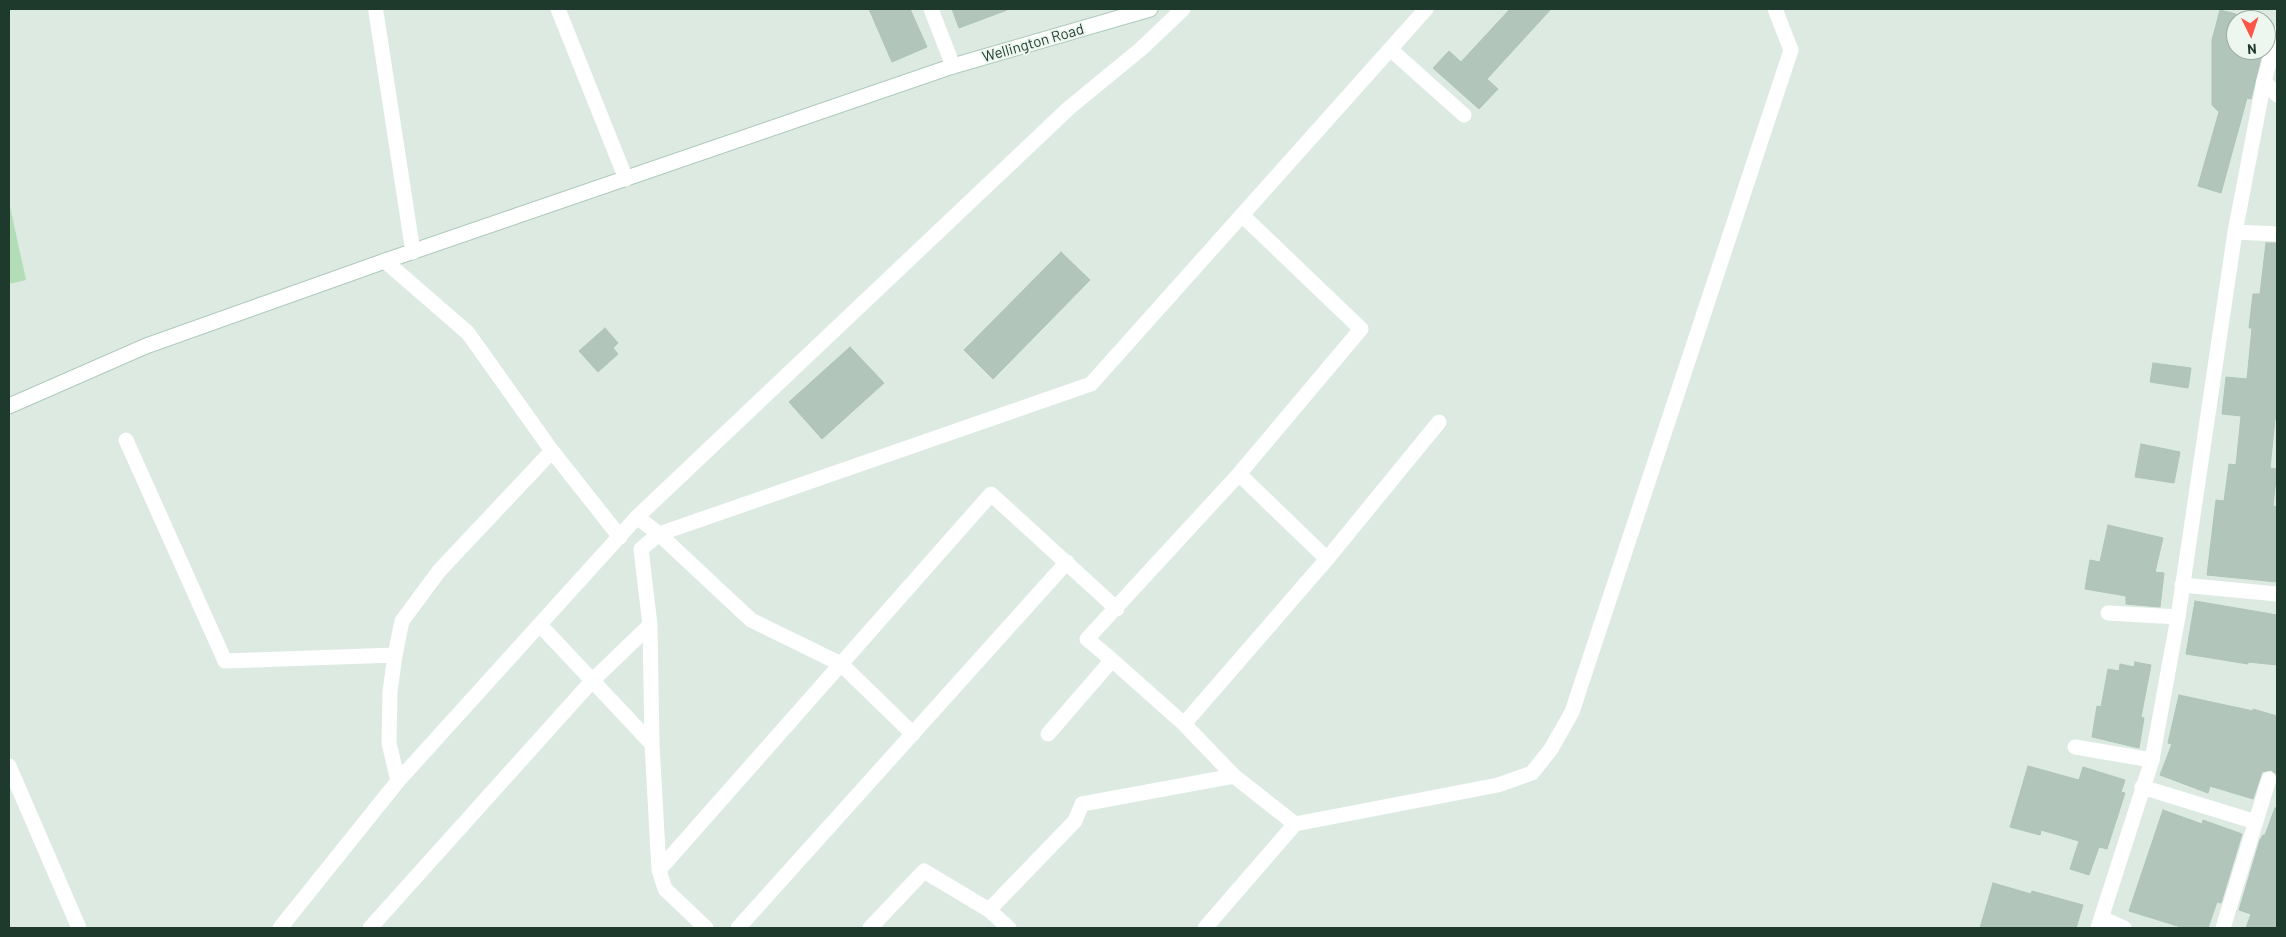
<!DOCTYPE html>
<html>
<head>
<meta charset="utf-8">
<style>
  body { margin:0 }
  #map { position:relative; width:2286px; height:937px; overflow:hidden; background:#dceae2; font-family:Barlow,sans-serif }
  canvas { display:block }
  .frame { position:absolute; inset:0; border:10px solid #1d3a2d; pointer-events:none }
  .north { position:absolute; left:2226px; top:10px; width:50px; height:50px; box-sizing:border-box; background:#edf7f0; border:1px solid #9aaba2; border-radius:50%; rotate:176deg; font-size:14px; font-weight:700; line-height:20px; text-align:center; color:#1d3a2d }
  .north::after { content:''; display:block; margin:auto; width:18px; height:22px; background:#fd5648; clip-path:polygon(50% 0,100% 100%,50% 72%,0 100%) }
</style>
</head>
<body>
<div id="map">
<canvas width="2286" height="937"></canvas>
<div class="frame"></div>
<div class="north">N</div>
</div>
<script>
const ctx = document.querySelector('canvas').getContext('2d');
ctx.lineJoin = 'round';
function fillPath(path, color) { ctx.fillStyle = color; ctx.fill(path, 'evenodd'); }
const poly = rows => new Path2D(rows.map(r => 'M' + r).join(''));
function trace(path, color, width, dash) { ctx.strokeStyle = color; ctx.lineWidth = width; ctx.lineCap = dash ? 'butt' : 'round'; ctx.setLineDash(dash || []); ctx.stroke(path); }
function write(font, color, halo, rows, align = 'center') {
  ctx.font = font + ' Barlow,sans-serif'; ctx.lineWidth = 4; ctx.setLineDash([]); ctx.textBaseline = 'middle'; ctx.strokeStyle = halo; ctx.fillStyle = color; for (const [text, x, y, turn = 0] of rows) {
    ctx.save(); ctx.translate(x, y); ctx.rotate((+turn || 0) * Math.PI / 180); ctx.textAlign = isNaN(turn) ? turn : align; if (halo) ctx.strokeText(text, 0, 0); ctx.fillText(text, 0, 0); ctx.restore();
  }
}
fillPath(poly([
  [9,202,26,280,9,284]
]), '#b3ddb7');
const building = poly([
  [869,9,910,9,927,47,892,62,869,9],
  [952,9,1007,9,1007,10,959,28,952,9],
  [1510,9,1551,9,1487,79,1498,89,1479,109,1433,68,1449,51,1461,62,1510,9],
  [2220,10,2236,14,2236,50,2247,50,2262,54,2251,99,2247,98,2221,193,2198,186,2219,112,2212,105,2212,40,2220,10],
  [2266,243,2277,243,2277,420,2275,419,2270,468,2277,469,2273,506,2277,507,2277,582,2207,575,2216,500,2224,501,2229,464,2236,465,2241,416,2222,414,2226,377,2247,379,2252,328,2249,328,2253,294,2260,294,2266,243],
  [1061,252,1090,280,993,379,964,350,1061,252],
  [605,328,618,343,613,348,618,354,598,372,579,351,605,328],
  [850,347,884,383,822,439,789,402,850,347],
  [2153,363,2191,368,2188,388,2150,382,2153,363],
  [2141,444,2180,452,2174,483,2135,477,2141,444],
  [2108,525,2163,538,2155,572,2164,573,2160,607,2126,604,2126,596,2085,589,2090,560,2100,562,2108,525],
  [2195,601,2277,615,2277,665,2248,662,2248,664,2186,654,2195,601],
  [2135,662,2151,665,2141,717,2144,718,2139,748,2092,737,2097,706,2101,707,2108,669,2119,671,2120,664,2134,667,2135,662],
  [2179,695,2253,711,2253,709,2277,716,2277,775,2271,770,2262,772,2253,799,2210,786,2208,793,2160,775,2172,744,2168,743,2179,695],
  [2028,766,2079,780,2083,767,2125,780,2121,792,2125,793,2107,849,2099,847,2089,875,2070,869,2079,841,2041,830,2040,835,2010,827,2028,766],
  [2275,808,2277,808,2277,928,2246,928,2251,914,2239,910,2260,840,2263,835,2265,835,2275,808],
  [2163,810,2202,824,2203,820,2242,834,2221,903,2217,902,2208,928,2184,928,2129,911,2163,810],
  [1993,883,2031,894,2032,891,2083,905,2076,928,1980,928,1993,883]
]);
fillPath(building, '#b2c5ba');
trace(building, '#aec4b7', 1);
const secondary = poly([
  [9,406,146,346,385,261,953,66,1150,9]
]);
trace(secondary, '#afcabc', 17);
trace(poly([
  [558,9,626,179],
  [931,9,953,66],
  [376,12,413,252],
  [1390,49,1464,115],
  [2264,81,2277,95],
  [2235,232,2277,234],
  [385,261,468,333,552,451],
  [126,440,225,661,395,655],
  [1239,474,1327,559],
  [637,517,659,534,641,549,650,625,652,744,659,870,665,889,706,928],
  [2182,585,2277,594],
  [2108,613,2178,617],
  [540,625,652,744],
  [1112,660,1087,639,1239,474,1361,329,1242,215],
  [1184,724,1327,559,1439,422],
  [913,734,841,664,751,620,659,534,1091,384,1426,9],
  [1048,734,1112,660,1184,724,1234,776],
  [2075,747,2152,760],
  [9,766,79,928],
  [398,781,389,743,390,692,395,655,402,621,439,571,552,451,620,537],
  [2142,787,2256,822],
  [659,870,991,494,1117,609],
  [2102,918,2124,928],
  [280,928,398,781,637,517,1069,108,1142,48,1183,9],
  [370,928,592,681,650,625],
  [738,928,1067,562],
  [870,928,924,871,989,910],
  [1009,928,989,910,1075,821,1082,804,1234,776,1295,824],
  [1205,928,1295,824,1498,785,1532,773,1551,749,1572,712,1791,50,1775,9],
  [2223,928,2269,779]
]), '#fff', 15);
trace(poly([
  [2098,928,2152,760,2178,617,2235,232,2264,81,2277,34]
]), '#fff', 15);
trace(secondary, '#fff', 15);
write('15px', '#1d3a2d', '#edf7f0', [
  ["Wellington Road",1033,43,-16]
]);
</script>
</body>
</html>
